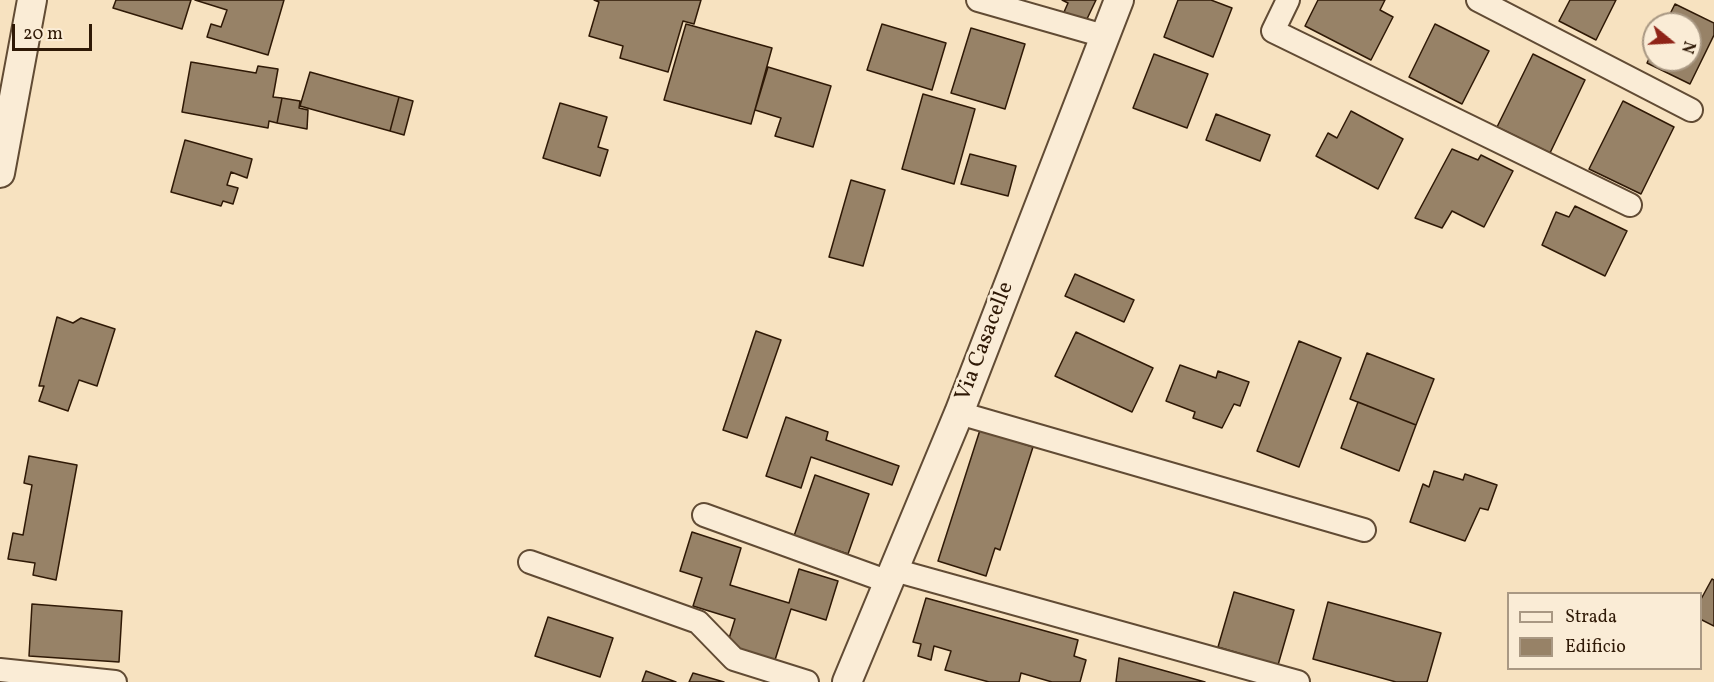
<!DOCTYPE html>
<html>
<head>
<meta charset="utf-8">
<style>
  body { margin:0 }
  #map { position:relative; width:1714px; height:682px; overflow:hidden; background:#f7e2c0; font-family:Vollkorn,serif }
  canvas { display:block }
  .legend { position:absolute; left:1507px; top:592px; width:195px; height:78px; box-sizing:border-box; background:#faecd6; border:2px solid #a99883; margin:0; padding:8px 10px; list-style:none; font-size:18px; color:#2f1906 }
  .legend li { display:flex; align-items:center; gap:12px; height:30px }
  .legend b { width:30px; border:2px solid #a99883 }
  .north { position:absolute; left:1642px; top:12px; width:60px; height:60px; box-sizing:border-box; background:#faecd6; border:2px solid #a99883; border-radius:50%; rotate:108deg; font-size:16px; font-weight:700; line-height:24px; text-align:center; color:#2f1906 }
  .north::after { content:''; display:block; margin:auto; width:21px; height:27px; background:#8f2418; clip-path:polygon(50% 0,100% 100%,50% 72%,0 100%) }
  .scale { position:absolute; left:12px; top:24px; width:80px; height:27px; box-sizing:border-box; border:3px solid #2f1906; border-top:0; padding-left:8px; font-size:18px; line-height:21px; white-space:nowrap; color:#2f1906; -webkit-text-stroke:4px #faecd6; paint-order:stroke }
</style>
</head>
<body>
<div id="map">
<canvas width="1714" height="682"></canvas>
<ul class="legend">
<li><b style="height:8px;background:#faecd6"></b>Strada</li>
<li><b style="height:16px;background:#978267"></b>Edificio</li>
</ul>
<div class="north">N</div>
<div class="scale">20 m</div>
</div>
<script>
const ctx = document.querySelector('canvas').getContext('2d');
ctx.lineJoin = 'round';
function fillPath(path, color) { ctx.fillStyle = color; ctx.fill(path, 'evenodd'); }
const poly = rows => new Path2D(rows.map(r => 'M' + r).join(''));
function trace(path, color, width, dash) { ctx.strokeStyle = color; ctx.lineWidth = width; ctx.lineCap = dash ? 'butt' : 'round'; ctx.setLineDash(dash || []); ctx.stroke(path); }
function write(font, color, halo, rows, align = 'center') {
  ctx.font = font + ' Vollkorn,serif'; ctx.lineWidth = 6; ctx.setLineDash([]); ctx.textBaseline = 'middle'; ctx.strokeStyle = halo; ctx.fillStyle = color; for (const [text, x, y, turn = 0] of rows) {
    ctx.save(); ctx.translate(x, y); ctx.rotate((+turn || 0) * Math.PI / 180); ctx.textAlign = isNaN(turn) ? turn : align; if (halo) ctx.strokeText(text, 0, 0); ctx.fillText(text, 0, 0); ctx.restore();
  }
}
const building = poly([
  [116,0,191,0,182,29,113,8,116,0],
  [195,0,284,0,268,55,207,37,211,24,221,27,227,10,195,0],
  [594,0,701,0,694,24,683,21,668,72,620,58,623,46,589,36,599,2,594,0],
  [1062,0,1096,0,1086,21,1064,12,1068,3,1062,0],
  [1178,0,1211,0,1232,8,1213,57,1164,37,1178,0],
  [1318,0,1385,0,1380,10,1393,17,1371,60,1305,26,1318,0],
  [1570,0,1616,0,1596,40,1559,21,1570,0],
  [1675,4,1714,23,1714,35,1690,84,1647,63,1654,48,1654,60,1690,60,1690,24,1665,24,1675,4],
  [686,24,772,48,751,124,664,100,686,24],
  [882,24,946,43,932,90,867,70,882,24],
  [1435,24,1489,51,1462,104,1409,77,1435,24],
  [971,28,1025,44,1005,109,951,93,971,28],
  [1154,54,1208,74,1187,128,1133,108,1154,54],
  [1533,54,1585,80,1550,153,1497,127,1533,54],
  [191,62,256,73,258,66,278,69,273,97,282,98,277,123,269,121,268,128,182,112,191,62],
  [768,67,831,86,813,147,775,136,781,118,755,110,768,67],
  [310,72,399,97,390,131,300,106,310,72],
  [923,94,975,109,954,184,902,169,923,94],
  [399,97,413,101,404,135,390,131,399,97],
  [282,98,300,101,299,108,308,110,307,129,277,123,282,98],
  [1623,101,1674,127,1641,194,1589,169,1623,101],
  [560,103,607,117,598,147,608,150,600,176,543,158,560,103],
  [1351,111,1403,139,1378,189,1316,156,1328,133,1337,138,1351,111],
  [1216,114,1270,135,1260,161,1206,140,1216,114],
  [185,140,252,159,247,178,231,172,227,185,238,188,233,204,223,201,221,206,171,192,185,140],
  [1452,149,1478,160,1481,155,1513,171,1484,227,1452,211,1442,228,1415,218,1452,149],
  [970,154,1016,166,1008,196,961,184,970,154],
  [851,180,885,190,863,266,829,257,851,180],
  [1575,206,1627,231,1605,276,1542,245,1556,212,1569,217,1575,206],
  [1075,274,1134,300,1124,322,1065,296,1075,274],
  [57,317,73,323,81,318,115,329,97,386,79,380,68,411,39,401,44,386,39,386,57,317],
  [756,331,781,340,747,438,723,430,756,331],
  [1076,332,1153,368,1132,412,1055,376,1076,332],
  [1299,341,1341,358,1299,467,1257,451,1299,341],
  [1367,353,1434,379,1416,425,1350,399,1367,353],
  [1180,365,1216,378,1218,371,1249,382,1240,406,1234,404,1222,428,1193,418,1195,412,1166,401,1180,365],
  [1358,402,1416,425,1399,471,1341,448,1358,402],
  [786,417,828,432,826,440,899,466,892,485,811,457,801,488,766,476,786,417],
  [980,430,1033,447,1000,550,995,548,986,576,938,561,980,430],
  [29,456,77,465,56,580,33,575,35,563,8,559,13,533,23,535,32,485,24,483,29,456],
  [1434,471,1463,480,1465,474,1497,485,1488,510,1480,508,1465,541,1410,522,1423,484,1429,487,1434,471],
  [815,475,869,494,848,554,794,536,815,475],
  [692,532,741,548,730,585,789,603,799,569,838,581,826,620,791,609,775,660,727,645,735,619,693,606,702,578,680,571,692,532],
  [1712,579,1714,580,1714,626,1700,619,1700,601,1712,579],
  [1234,592,1294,610,1278,665,1218,647,1234,592],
  [926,598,1078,640,1074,656,1086,660,1080,682,1052,682,1021,673,1019,682,989,682,945,670,951,651,934,646,931,660,918,656,921,644,913,642,926,598],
  [1328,602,1441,633,1427,682,1396,682,1313,659,1328,602],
  [32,604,122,611,119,662,29,656,32,604],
  [548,617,613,638,600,677,535,656,548,617],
  [1119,658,1205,682,1116,682,1119,658],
  [646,671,676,682,642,682,646,671],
  [693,673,724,682,689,682,693,673]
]);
fillPath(building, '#978267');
trace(building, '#2f1906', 1.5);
const minor = poly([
  [978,0,1104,36],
  [1288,0,1273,31,1630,205],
  [1478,0,1691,110],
  [959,413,1364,530],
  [704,515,889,582],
  [530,562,698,622,734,659,807,682],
  [894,570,1298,682],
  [0,670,115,682]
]);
const tertiary = poly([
  [0,173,32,0],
  [847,682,959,413,1119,0]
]);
trace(minor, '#614b34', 26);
trace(tertiary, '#614b34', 32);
trace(minor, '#faecd6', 22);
trace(tertiary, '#faecd6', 28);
write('22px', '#2f1906', '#faecd6', [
  ["Via Casacelle",986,342,-69]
]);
</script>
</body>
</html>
